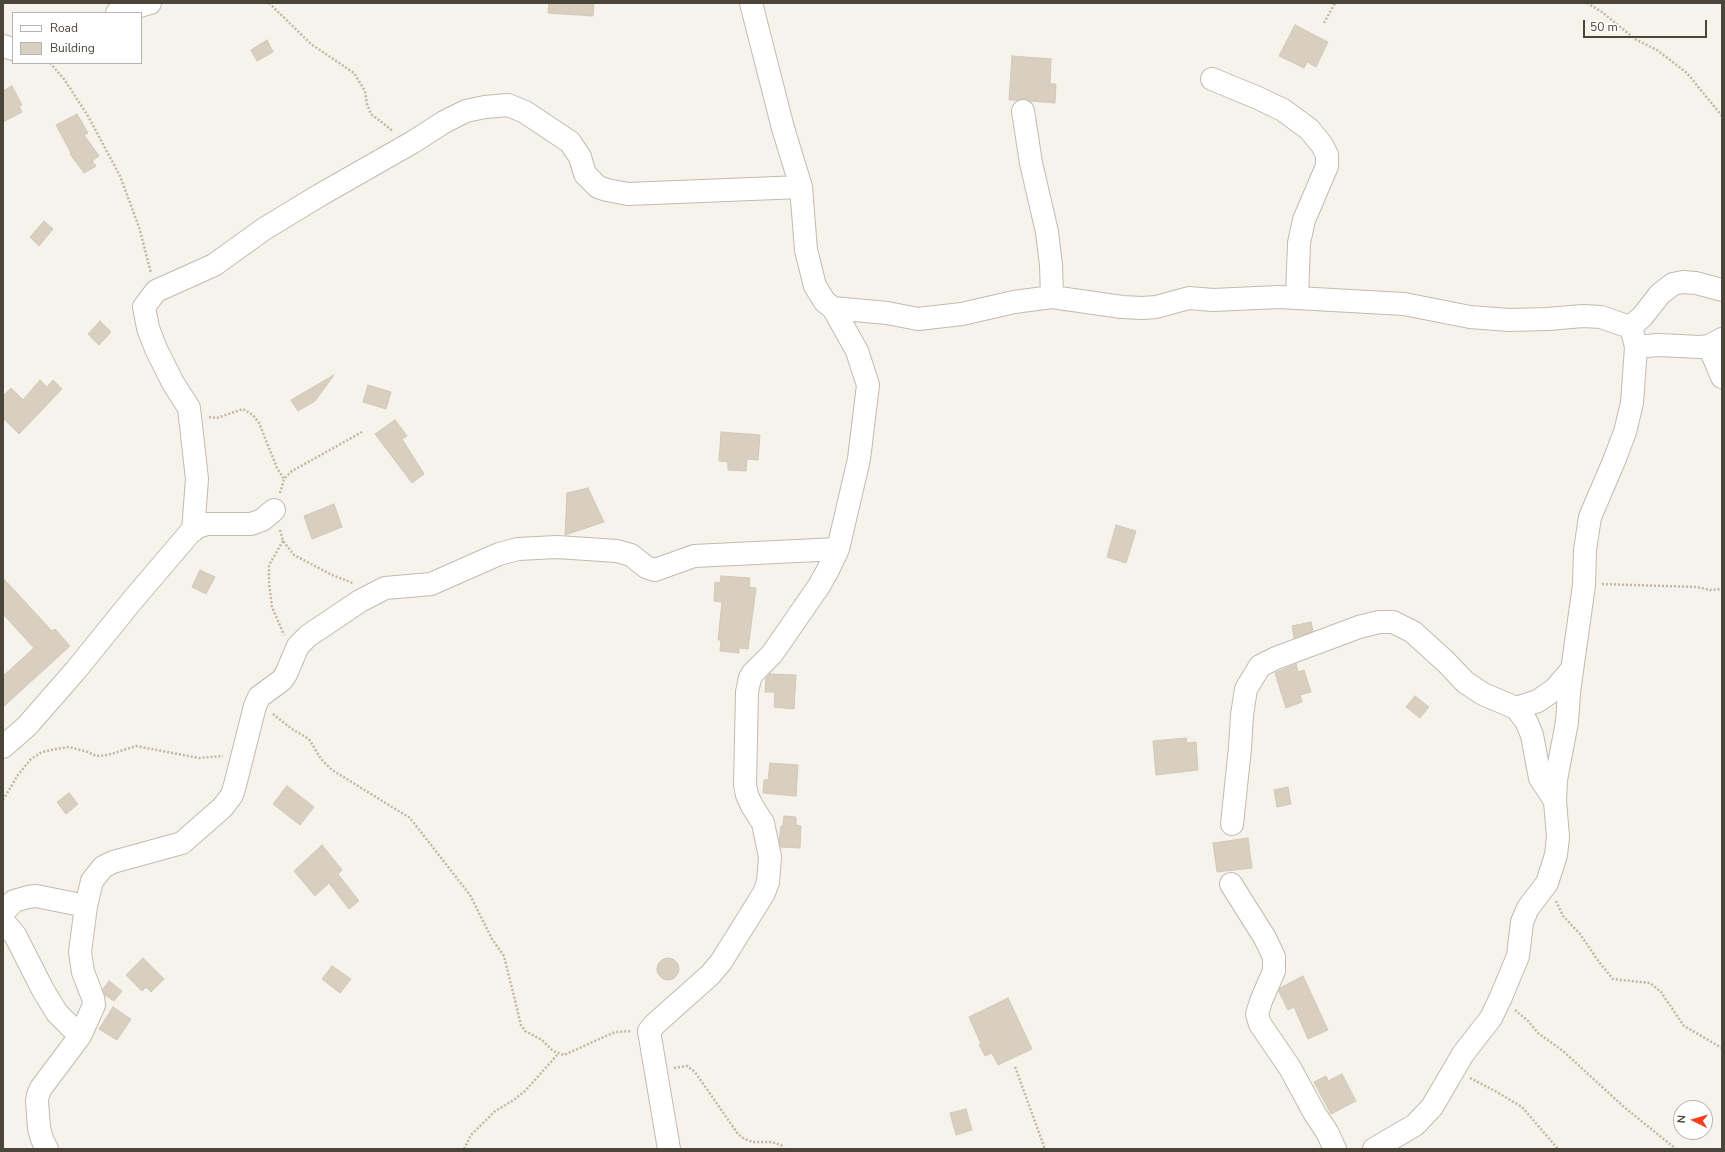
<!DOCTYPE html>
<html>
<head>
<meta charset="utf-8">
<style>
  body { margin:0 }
  #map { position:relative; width:1725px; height:1152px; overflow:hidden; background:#f6f3ec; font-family:"Nunito Sans",sans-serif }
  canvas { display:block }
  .frame { position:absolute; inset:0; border:4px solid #4b4439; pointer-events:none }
  .legend { position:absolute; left:12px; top:12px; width:130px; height:52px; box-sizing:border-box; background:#fff; border:1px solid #b7b4b0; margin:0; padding:5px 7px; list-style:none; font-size:12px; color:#4b4439 }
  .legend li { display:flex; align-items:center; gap:8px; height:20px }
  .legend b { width:20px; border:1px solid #b7b4b0 }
  .north { position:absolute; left:1673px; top:1100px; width:40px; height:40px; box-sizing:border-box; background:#fff; border:1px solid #b7b4b0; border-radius:50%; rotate:275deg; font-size:11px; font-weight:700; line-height:16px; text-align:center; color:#4b4439 }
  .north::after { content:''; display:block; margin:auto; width:14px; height:18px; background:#fc3f1d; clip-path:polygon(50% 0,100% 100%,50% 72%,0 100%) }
  .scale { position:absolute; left:1583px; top:20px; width:124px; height:18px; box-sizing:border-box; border:2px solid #4b4439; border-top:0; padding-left:5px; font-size:12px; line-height:14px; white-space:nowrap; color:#4b4439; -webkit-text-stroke:3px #fff; paint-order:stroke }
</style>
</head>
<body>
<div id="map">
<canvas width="1725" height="1152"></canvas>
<div class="frame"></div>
<ul class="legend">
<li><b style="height:5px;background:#fff"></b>Road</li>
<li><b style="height:11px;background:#d8cfc1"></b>Building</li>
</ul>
<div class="north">N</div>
<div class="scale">50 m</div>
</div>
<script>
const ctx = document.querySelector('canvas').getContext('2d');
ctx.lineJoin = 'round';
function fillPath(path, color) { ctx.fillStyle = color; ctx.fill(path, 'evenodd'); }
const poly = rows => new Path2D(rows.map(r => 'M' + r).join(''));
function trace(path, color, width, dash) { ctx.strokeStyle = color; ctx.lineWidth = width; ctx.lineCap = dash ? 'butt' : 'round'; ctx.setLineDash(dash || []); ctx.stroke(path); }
const building = poly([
  [549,3,594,3,593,16,548,13,549,3],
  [1295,25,1328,42,1316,67,1307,62,1304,68,1279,56,1295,25],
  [267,40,273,52,257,61,251,50,267,40],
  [1012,56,1051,59,1050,84,1056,84,1055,103,1030,101,1021,99,1017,100,1009,100,1012,56],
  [12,86,22,105,19,106,22,112,3,122,3,91,12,86],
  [77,114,88,133,84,135,99,156,92,161,96,166,84,173,70,154,71,153,56,125,77,114],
  [44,221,53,229,39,246,30,237,44,221],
  [100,321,111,332,99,345,88,334,100,321],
  [334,375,315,401,298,411,291,400,334,375],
  [40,380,47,387,53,380,62,389,19,434,3,418,3,396,11,388,23,400,40,380],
  [368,385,391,392,386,409,363,402,368,385],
  [395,420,407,436,402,439,424,474,412,483,375,434,395,420],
  [721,432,760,435,758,460,747,459,746,471,728,470,728,462,719,461,721,432],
  [588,488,604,522,565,535,567,493,588,488],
  [334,504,342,527,312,539,304,516,334,504],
  [1116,525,1136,531,1126,563,1107,557,1116,525],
  [200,570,215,577,206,594,192,587,200,570],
  [721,576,750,578,749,587,756,588,748,649,739,648,739,653,720,651,721,640,718,640,722,602,714,601,715,582,720,583,721,576],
  [3,578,52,631,55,629,70,646,3,707,3,676,34,648,3,614,3,578],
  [1311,622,1313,631,1294,638,1292,626,1311,622],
  [1296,664,1298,672,1304,670,1311,692,1300,695,1302,702,1286,708,1275,673,1296,664],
  [770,674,796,675,794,709,774,707,775,692,765,692,766,678,770,674],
  [1415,696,1429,707,1420,718,1406,707,1415,696],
  [1186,738,1187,743,1196,742,1198,770,1156,775,1153,741,1186,738],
  [770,763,798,765,796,796,763,793,764,780,768,780,770,763],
  [287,786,314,807,300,825,273,804,287,786],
  [1288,787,1291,804,1277,807,1274,790,1288,787],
  [69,793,78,804,66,814,57,802,69,793],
  [784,816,796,817,796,825,801,826,800,848,781,847,779,841,781,826,783,826,784,816],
  [1248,838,1252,868,1217,872,1213,843,1248,838],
  [322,845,342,870,338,874,359,901,349,909,329,883,315,896,294,871,322,845],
  [143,958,164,979,151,992,146,987,142,991,126,975,143,958],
  '657 969a11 11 0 1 1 22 0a11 11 0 1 1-22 0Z',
  [332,966,351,979,340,993,322,979,332,966],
  [1303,976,1328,1030,1308,1039,1294,1007,1288,1010,1279,992,1280,988,1303,976],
  [109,981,122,991,114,1001,105,995,103,989,109,981],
  [1008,998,1032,1049,998,1065,992,1053,985,1056,979,1045,981,1044,969,1017,1008,998],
  [113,1007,131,1019,117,1040,99,1029,113,1007],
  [1342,1074,1356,1101,1331,1114,1314,1082,1326,1076,1328,1081,1342,1074],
  [966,1109,972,1130,956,1135,950,1113,966,1109]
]);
fillPath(building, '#d8cfc1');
trace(building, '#d3c7b4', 1);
const minor = poly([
  [751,3,783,128,801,187,806,250,815,286,825,302,833,308,887,313,918,319,962,314,1014,302,1052,297,1122,307,1142,308,1156,307,1189,298,1213,300,1279,297,1404,304,1470,317,1509,320,1548,319,1583,316,1601,317,1624,325,1631,326,1642,317,1660,294,1673,284,1683,282,1696,283,1722,290],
  [117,13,150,3],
  [3,46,13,49],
  [1212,79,1258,98,1283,110,1309,129,1322,145,1327,155,1327,166,1304,220,1299,243,1297,298],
  [1023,111,1031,163,1047,232,1051,265,1052,297],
  [1709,346,1722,377],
  [1636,347,1658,345,1700,347,1709,346,1722,339],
  [193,531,197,479,189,408,173,383,156,349,148,328,144,307,156,291,214,265,264,229,320,195,413,142,444,122,466,111,485,107,508,105,525,112,570,142,580,157,585,174,598,187,607,190,628,194,801,187],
  [1516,708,1538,701,1555,689,1572,669],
  [3,747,27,726,76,670,131,602,194,528,207,524,251,524,262,520,274,510],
  [1232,824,1240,748,1242,715,1246,689,1260,666,1276,658,1359,627,1379,622,1393,622,1413,632,1446,662,1465,682,1483,694,1516,708,1526,721,1532,735,1540,778,1555,801],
  [1231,884,1265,938,1274,957,1274,971,1261,1001,1257,1014,1260,1024,1290,1068,1315,1114,1327,1132,1335,1149],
  [3,913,14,901,28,897,36,896,86,906],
  [3,921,15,935,43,990,57,1013,80,1036],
  [47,1149,42,1139,39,1128,37,1101,38,1095,41,1088,80,1036,94,1005,93,998,83,972,80,952,86,906,92,881,103,867,113,862,182,843,223,807,232,795,235,785,255,706,259,697,282,680,286,674,298,646,308,636,360,601,385,588,431,584,499,554,518,549,557,547,617,551,631,555,646,567,655,570,694,556,838,549],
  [669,1149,649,1031,655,1024,710,975,721,962,764,893,768,882,770,857,763,823,752,806,747,795,745,785,747,692,750,678,753,673,772,654,819,586,828,570,838,549,859,459,868,385,857,351,833,308],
  [1374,1149,1415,1125,1432,1107,1463,1054,1491,1018,1501,997,1518,956,1522,922,1528,908,1547,883,1556,855,1558,837,1555,801,1556,780,1567,722,1569,692,1584,585,1585,550,1590,517,1614,461,1625,432,1632,403,1636,347,1631,326]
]);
trace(minor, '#c2bbae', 24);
trace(poly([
  [269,3,311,44,354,73,365,91,367,104,371,114,393,131],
  [1587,3,1602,12,1635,39,1657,50,1687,73,1722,116],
  [1324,23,1335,3],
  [50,63,64,79,88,116,120,176,139,227,151,273],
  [209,417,217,418,243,409,253,415,259,423,277,468,284,479],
  [280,493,284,479,292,471,362,432],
  [280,530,283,541,294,555,332,575,353,583],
  [283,541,269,565,269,583,272,607,284,635],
  [1602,584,1697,587,1710,590,1722,589],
  [273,714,292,729,309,739,321,759,332,770,410,818,470,895,492,939,504,956,521,1025,525,1031,542,1040,553,1051,564,1055,615,1032,631,1031],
  [3,800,18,775,31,759,42,752,56,749,69,747,88,752,96,756,108,755,136,746,199,758,223,756],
  [1556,901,1563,916,1580,934,1599,962,1613,979,1650,983,1661,992,1684,1026,1722,1048],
  [1515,1010,1528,1021,1538,1033,1563,1051,1624,1107,1676,1149],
  [1015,1067,1045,1149],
  [674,1068,687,1066,695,1072,738,1134,743,1138,752,1142,772,1142,781,1145,784,1149],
  [1470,1078,1495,1091,1522,1107,1558,1149],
  [464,1149,471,1135,494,1112,515,1099,525,1091,558,1054]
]), '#c4b79f', 2.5, [2, 2]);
trace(minor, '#fff', 22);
</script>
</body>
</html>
